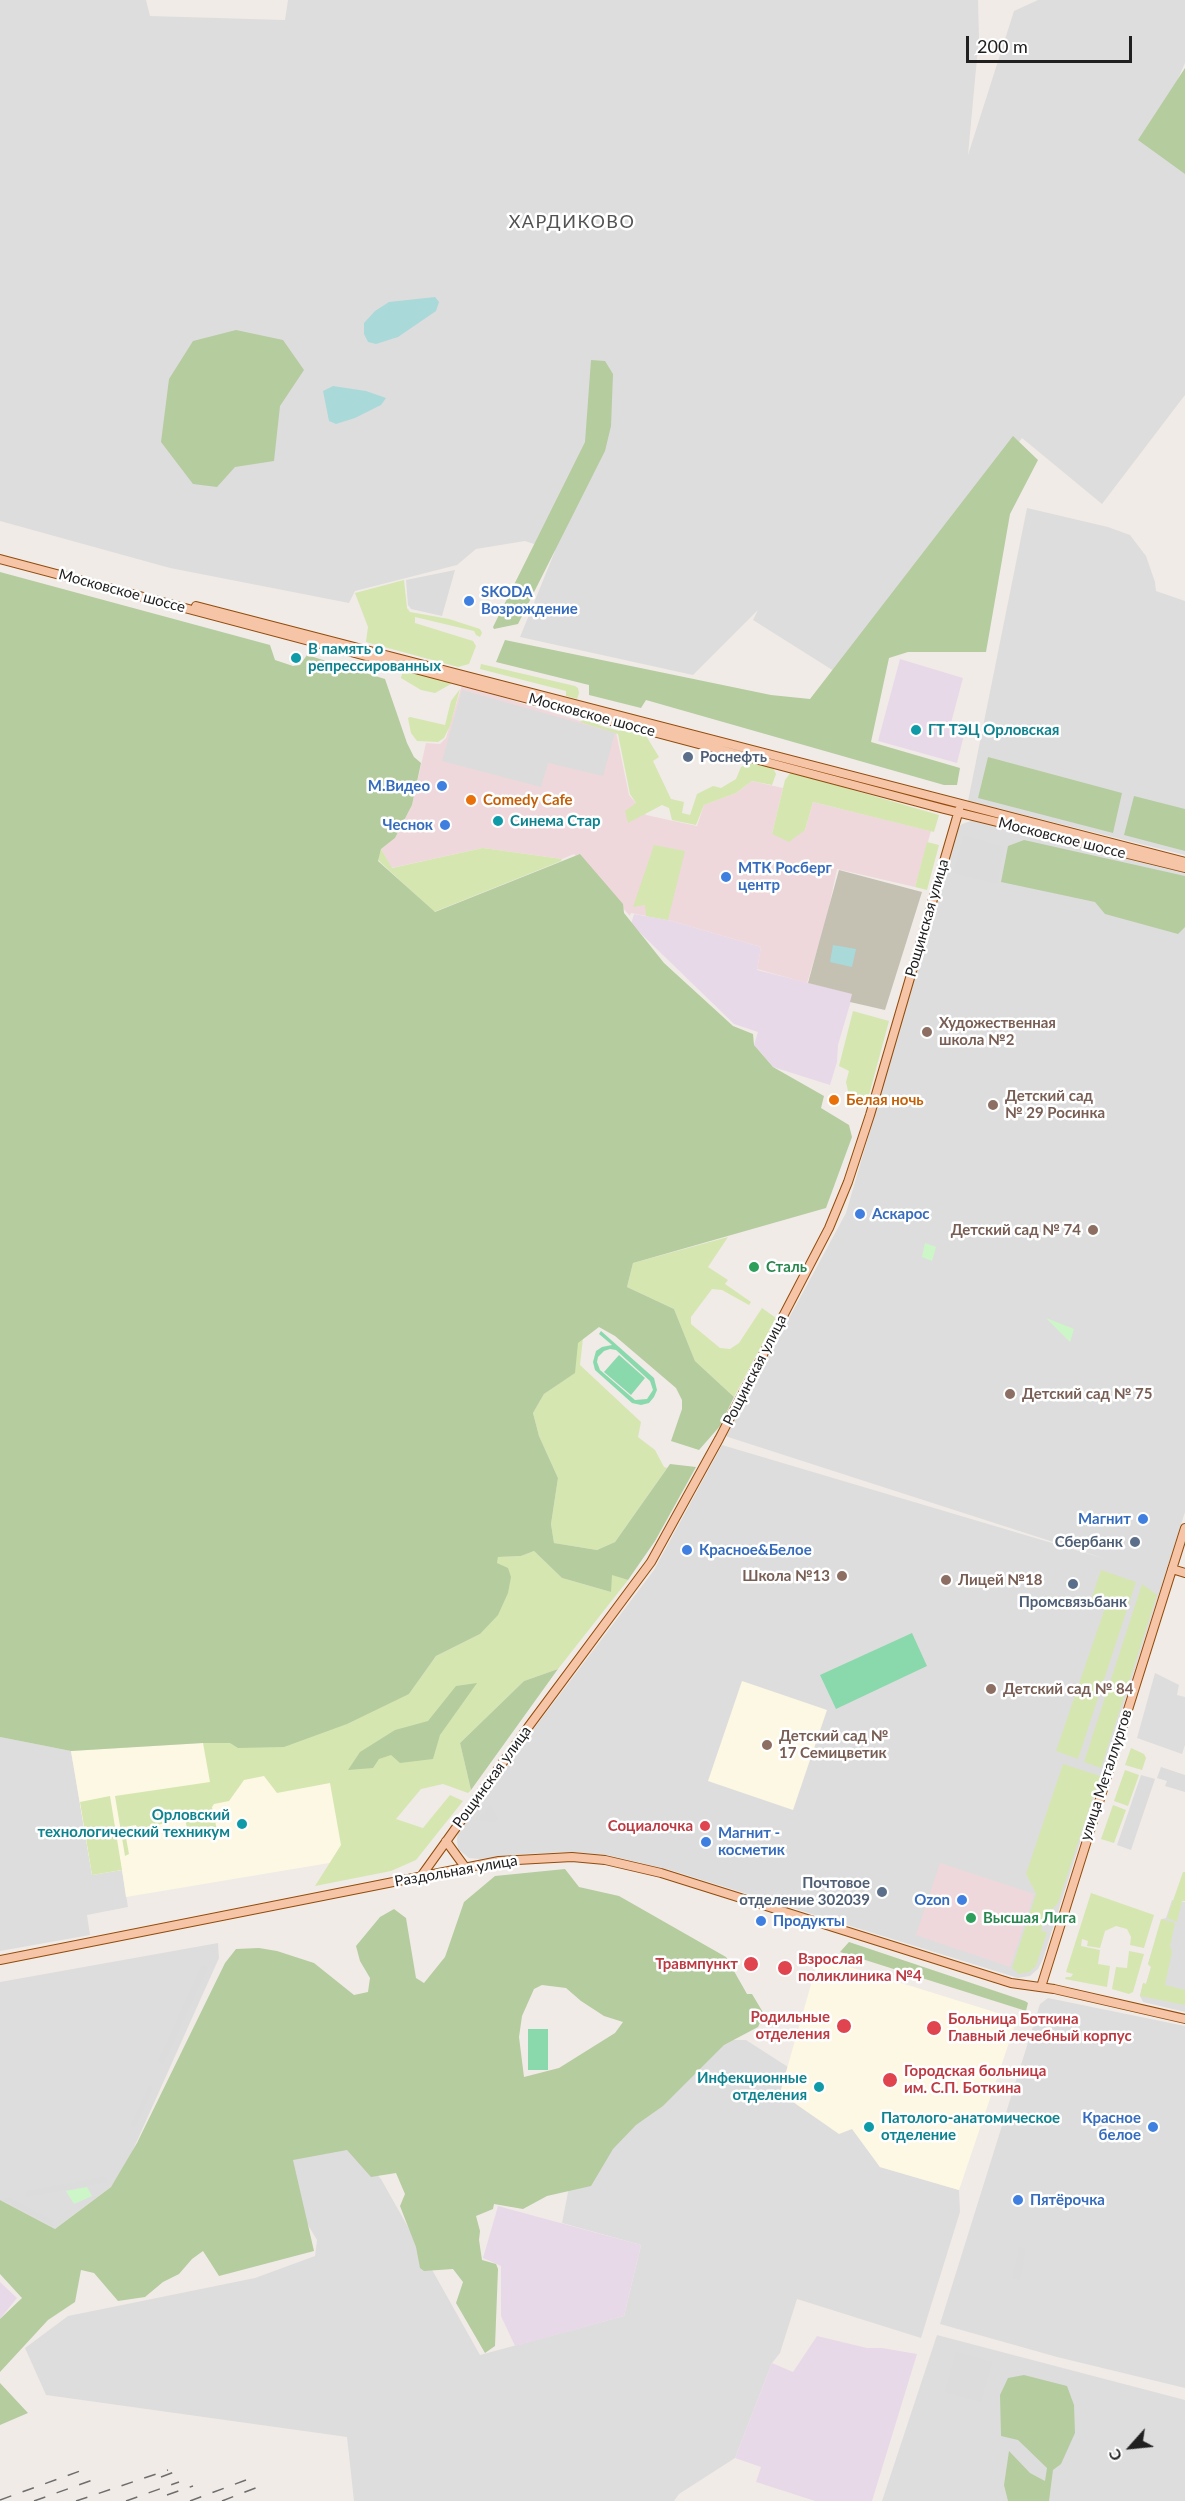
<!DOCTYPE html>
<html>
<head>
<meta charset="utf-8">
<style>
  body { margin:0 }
  #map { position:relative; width:1185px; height:2501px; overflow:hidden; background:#f0ebe7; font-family:Lato,sans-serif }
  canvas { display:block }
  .north { position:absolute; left:1101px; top:2417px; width:60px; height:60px; -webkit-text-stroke:4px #fff; paint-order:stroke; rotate:243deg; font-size:16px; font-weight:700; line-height:24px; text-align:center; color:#202020 }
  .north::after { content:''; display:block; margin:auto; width:21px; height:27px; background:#202020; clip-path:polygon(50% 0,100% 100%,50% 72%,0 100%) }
  .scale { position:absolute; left:966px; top:36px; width:166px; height:27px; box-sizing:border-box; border:3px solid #202020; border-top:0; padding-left:8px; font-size:18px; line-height:21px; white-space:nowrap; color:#202020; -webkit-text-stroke:4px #fff; paint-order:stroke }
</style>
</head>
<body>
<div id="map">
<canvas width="1185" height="2501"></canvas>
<div class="north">С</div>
<div class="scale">200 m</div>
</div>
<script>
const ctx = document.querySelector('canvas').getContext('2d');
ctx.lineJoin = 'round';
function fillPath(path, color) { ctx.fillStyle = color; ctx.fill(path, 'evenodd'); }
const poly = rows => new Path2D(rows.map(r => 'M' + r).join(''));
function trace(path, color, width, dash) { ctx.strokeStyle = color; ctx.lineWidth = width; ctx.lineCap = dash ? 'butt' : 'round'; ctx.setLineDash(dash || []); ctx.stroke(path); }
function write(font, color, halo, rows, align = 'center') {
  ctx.font = font + ' Lato,sans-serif'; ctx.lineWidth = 5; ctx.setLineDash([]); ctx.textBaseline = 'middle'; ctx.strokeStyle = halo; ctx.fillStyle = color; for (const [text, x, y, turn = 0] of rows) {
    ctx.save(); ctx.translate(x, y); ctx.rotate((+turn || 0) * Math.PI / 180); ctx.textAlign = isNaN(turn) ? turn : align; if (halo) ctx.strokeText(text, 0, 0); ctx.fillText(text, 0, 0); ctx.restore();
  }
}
fillPath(poly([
  [0,0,146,0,150,16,285,20,288,0,978,0,979,37,968,155,1014,11,1038,0,1185,0,1185,63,1154,133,1185,149,1185,395,1102,504,1022,438,845,678,753,620,758,610,693,675,520,637,555,551,525,541,476,549,457,565,355,591,349,603,170,568,0,521],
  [1027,508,1108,527,1130,535,1146,556,1155,582,1156,591,1185,601,1185,855,968,801],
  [974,820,1185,872,1185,1512,1043,1959,1038,1969,1030,1976,1018,1978,670,1870,607,1855,573,1852,523,1854,480,1859,469,1858,458,1849,457,1840,458,1830,467,1817,654,1570,722,1445,1106,1559,725,1436,846,1213,958,828,962,824],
  [1155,1673,1179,1685,1177,1695,1185,1697,1185,1745,1182,1754,1137,1738],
  [0,1737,71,1751,92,1874,122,1870,128,1907,87,1915,90,1935,0,1951],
  [1172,1900,1185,1902,1185,2012,1143,2002,1140,1996,1143,1983,1146,1984,1151,1967,1148,1964,1162,1919,1166,1918],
  [218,1943,219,1958,128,2161,111,2187,55,2229,0,2200,0,1982],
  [1048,1998,1185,2026,1185,2388,1057,2357,940,2324,1040,2004],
  [699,2040,746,2040,788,2067,780,2094,852,2128,880,2167,959,2190,960,2212,921,2338,797,2299,780,2353,772,2363,735,2458,679,2494,674,2501,354,2501,347,2437,46,2395,25,2348,68,2316,255,2278,315,2256,317,2240,285,2187,289,2150,339,2135,381,2179,480,2355,624,2316,641,2245,562,2223,580,2131],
  [937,2335,1185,2400,1185,2501,882,2501]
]), '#dedddd');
fillPath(poly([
  [462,685,616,732,629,795,646,815,697,826,704,805,736,793,752,781,783,788,772,834,805,830,813,802,931,831,915,887,837,869,825,926,807,983,757,969,761,947,668,920,631,913,630,916,574,854,562,859,483,848,391,868,381,849,395,838,412,805,426,743,440,744,446,738],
  [940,1863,1034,1894,1010,1967,916,1935]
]), '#efd8db');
fillPath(poly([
  [900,659,963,678,951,723,966,727,957,763,878,741],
  [634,914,668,920,761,947,757,970,853,994,838,1045,837,1062,830,1085,773,1067,754,1045,758,1032,734,1024,631,924],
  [498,2206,641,2245,624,2316,515,2346,501,2316,501,2266,483,2258],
  [0,2282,17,2298,0,2319],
  [817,2336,867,2348,882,2348,917,2354,872,2501,815,2501,756,2482,761,2467,735,2458,772,2363,793,2372]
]), '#e8d9e8');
fillPath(poly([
  [742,1681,827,1710,793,1810,708,1781],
  [203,1743,230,1743,238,1748,284,1747,334,1779,347,1860,126,1897,122,1870,92,1875,71,1751],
  [824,1959,1017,2019,959,2190,880,2167,852,2129,839,2134,780,2093,818,1960]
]), '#fdf8e3');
fillPath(poly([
  [839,870,922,892,885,1010,850,1002,852,994,808,983]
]), '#c4c1b3');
fillPath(poly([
  [404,580,407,608,410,612,449,619,480,629,482,633,480,637,476,635,474,631,415,617,415,623,473,641,476,646,469,664,458,667,366,642,368,627,355,593],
  [481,664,575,686,578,688,579,693,577,699,566,696,566,691,480,669],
  [407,670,450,681,451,684,435,693,421,690,401,678,402,674],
  [460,689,450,726,444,738,438,742,417,741,411,733,408,718,410,717,445,725,451,701],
  [586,718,601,726,619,731,628,729,643,731,659,757,653,761,671,799,684,802,682,813,690,815,697,794,713,786,721,788,736,779,741,767,751,761,773,768,776,774,772,785,752,781,736,793,704,805,696,825,672,820,669,808,662,805,628,823,625,811,636,803,630,794,618,734,580,722],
  [791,772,939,815,934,832,813,802,805,830,789,842,772,834,785,780],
  [927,842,939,845,927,890,915,887],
  [654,845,685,851,668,920,646,916,645,905,633,907],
  [483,848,562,859,561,861,434,912,378,860,381,849,392,868],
  [853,1011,889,1021,866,1106,860,1106,848,1091,846,1082,849,1071,839,1066],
  [728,1237,708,1267,728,1280,725,1284,751,1302,749,1305,722,1290,712,1289,691,1317,691,1324,720,1348,730,1349,739,1343,762,1308,776,1318,734,1397,695,1361,674,1309,627,1287,633,1263],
  [583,1338,580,1365,641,1422,638,1437,655,1450,664,1467,667,1468,615,1542,597,1550,554,1543,551,1524,558,1478,539,1436,533,1413,544,1394,574,1373,577,1343],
  [534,1551,562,1578,611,1592,611,1574,628,1580,558,1669,524,1681,460,1743,471,1790,468,1793,443,1784,421,1789,396,1819,423,1828,450,1795,463,1801,416,1860,391,1871,315,1886,341,1845,330,1783,277,1793,264,1776,244,1780,229,1801,214,1804,212,1807,217,1830,189,1837,185,1819,137,1829,136,1825,124,1827,129,1854,125,1856,115,1796,210,1782,203,1743,230,1743,409,1694,436,1656,480,1634,498,1557,521,1556],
  [1101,1570,1136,1582,1078,1759,1056,1751,1105,1608,1090,1603],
  [1142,1584,1157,1595,1101,1768,1084,1762],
  [1131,1748,1144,1754,1146,1758,1142,1770,1125,1765],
  [1063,1764,1100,1776,1058,1903,1044,1918,1041,1931,1047,1932,1036,1966,1029,1972,1019,1974,1012,1968,1036,1894,1026,1874],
  [1125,1770,1139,1775,1128,1806,1114,1801],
  [110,1796,122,1870,92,1875,80,1802],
  [1113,1805,1126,1810,1114,1843,1101,1839],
  [1183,1872,1185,1872,1185,1901,1182,1901,1177,1922,1167,1918],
  [1091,1893,1154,1915,1144,1948,1130,1945,1131,1937,1127,1929,1116,1926,1105,1931,1100,1948,1087,1946,1088,1941,1082,1939,1081,1946,1100,1950,1098,1964,1110,1966,1107,1987,1065,1979,1066,1977,1071,1977,1073,1974,1066,1972],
  [1161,1919,1175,1923,1170,1946,1172,1952,1165,1985,1185,1990,1185,2005,1140,1996,1143,1983,1146,1984,1151,1967,1148,1964],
  [1129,1951,1144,1954,1133,1992,1129,1994,1112,1989,1116,1967,1127,1968]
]), '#d5e6b1');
fillPath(poly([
  [1185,68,1185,174,1138,140],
  [236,330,283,340,304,370,280,406,274,461,235,467,217,487,193,484,161,442,169,379,193,341],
  [591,360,605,361,613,374,611,426,605,451,518,624,494,629,493,627,585,442],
  [1013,436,1038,460,1010,514,986,652,908,652,889,658,871,742,960,768,957,785,944,785,646,700,641,708,589,695,589,685,496,662,505,640,771,695,810,699],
  [0,572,270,645,275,660,293,666,300,665,307,655,385,679,407,743,414,757,421,763,412,805,395,838,381,849,378,861,435,912,580,854,623,904,624,913,664,963,733,1026,753,1034,754,1045,773,1067,824,1096,821,1108,849,1125,852,1137,826,1208,633,1263,627,1287,674,1309,695,1361,734,1397,720,1426,699,1450,671,1441,682,1409,682,1400,676,1388,615,1336,599,1327,578,1343,575,1373,544,1394,533,1413,539,1436,558,1478,551,1524,554,1543,597,1550,615,1542,670,1464,696,1467,655,1541,628,1580,612,1575,611,1592,562,1578,534,1551,521,1556,498,1557,497,1563,508,1568,511,1577,508,1593,498,1615,480,1634,436,1656,409,1694,347,1724,284,1747,238,1748,230,1743,203,1743,71,1751,0,1737],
  [988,757,1122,793,1113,833,978,798],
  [1134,796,1185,809,1185,851,1124,835],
  [1024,840,1185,876,1185,927,1178,934,1105,914,1095,902,1001,882,1008,846],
  [558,1669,471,1790,460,1743,524,1681],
  [477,1683,440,1735,433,1759,400,1763,391,1755,379,1759,373,1768,348,1770,360,1752,395,1730,428,1721,456,1686],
  [565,1869,579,1887,619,1896,726,1957,747,1994,752,1994,764,2014,758,2027,724,2045,663,2106,636,2125,613,2149,591,2186,547,2196,523,2209,494,2204,493,2209,476,2216,480,2231,479,2240,482,2260,496,2264,498,2269,495,2346,485,2353,456,2303,463,2282,453,2269,424,2271,420,2268,416,2247,400,2206,405,2194,396,2173,371,2177,347,2150,293,2160,314,2251,219,2276,203,2251,192,2259,179,2274,163,2282,145,2297,118,2301,94,2273,81,2270,75,2302,48,2320,0,2372,0,2319,22,2298,0,2274,0,2200,55,2229,111,2187,137,2143,225,1963,236,1949,259,1948,277,1951,314,1963,354,1995,368,1992,370,1978,360,1961,356,1946,380,1917,394,1909,406,1918,416,1978,424,1983,445,1957,464,1902,495,1876],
  [542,1985,566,1988,581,2001,604,2016,623,2022,615,2033,559,2068,524,2077,519,2037,522,2016,534,1989],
  [849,1942,1025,2001,1028,2003,1026,2011,840,1952],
  [1024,2375,1067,2386,1074,2405,1075,2433,1061,2464,1053,2470,1049,2501,1008,2501,1004,2485,1009,2451,1030,2473,1045,2481,1047,2468,1018,2440,1001,2436,1000,2395,1008,2378],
  [0,2383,28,2413,0,2425]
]), '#b5cc9f');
fillPath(poly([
  [925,1243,936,1247,932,1261,922,1257],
  [1046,1318,1074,1329,1070,1342],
  [87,2187,92,2196,74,2204,66,2191]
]), '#cdf6c8');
fillPath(poly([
  [601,1331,654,1378,657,1390,654,1397,649,1403,641,1405,632,1403,595,1370,593,1362,596,1351,602,1347,612,1345,599,1334],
  [610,1349,616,1350,650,1381,653,1390,647,1399,635,1400,600,1370,597,1362,598,1357,604,1351],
  [619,1355,645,1378,631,1395,604,1372],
  [912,1633,927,1666,836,1709,820,1675],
  [528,2029,548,2029,548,2070,528,2070]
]), '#8ad9ac');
fillPath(poly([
  [455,570,442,616,411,609,408,605,406,580],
  [462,690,615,733,603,776,548,763,541,787,442,761],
  [964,835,1004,847,997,884,953,873],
  [1161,1767,1185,1775,1185,1792,1165,1786,1167,1781,1157,1778],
  [1141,1775,1155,1779,1131,1850,1117,1845],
  [490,1805,498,1819,492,1822,481,1821,479,1818],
  [202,1965,208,1967,163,2064,158,2062],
  [149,2086,153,2088,135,2127,131,2125],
  [106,2176,107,2182,27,2197,26,2191],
  [8,2197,54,2221,52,2225,5,2201],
  [1019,2247,1026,2249,1020,2280,1012,2278],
  [956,2352,992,2362,981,2402,945,2392]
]), '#dcdcdc');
fillPath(poly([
  [435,297,439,302,436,311,398,337,376,344,368,342,364,334,364,323,375,311,389,302],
  [333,386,366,391,386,398,381,405,355,418,336,424,329,421,323,391],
  [833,945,856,949,852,967,830,962]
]), '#aad9da');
const major = poly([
  [0,559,944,809,1185,868],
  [196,606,1185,862],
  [1172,1569,1185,1573],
  [446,1841,465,1867],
  [422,1875,529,1726,651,1562,719,1439,829,1228,848,1182,870,1115,959,810],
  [0,1960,499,1861,572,1857,605,1860,661,1873,1011,1983,1054,1989,1185,2019],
  [1041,1987,1185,1528]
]);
trace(major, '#924b0a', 10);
trace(major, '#f6c4a6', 8);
trace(poly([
  [161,2477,182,2469],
  [167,2495,193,2486],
  [0,2500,80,2471],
  [34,2501,101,2477],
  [76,2501,168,2470],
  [126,2501,179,2482],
  [190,2501,246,2480],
  [222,2501,258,2487]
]), '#6e6e6e', 1.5, [12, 12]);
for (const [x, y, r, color] of [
  [469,601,6,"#3f7fe0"],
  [296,658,6,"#0f9aa8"],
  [916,730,6,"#0f9aa8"],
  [688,757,6,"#5c6f8a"],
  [442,786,6,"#3f7fe0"],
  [471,800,6,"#e8710a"],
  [498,821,6,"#0f9aa8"],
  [445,825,6,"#3f7fe0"],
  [726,877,6,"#3f7fe0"],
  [927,1032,6,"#8d6e63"],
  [834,1100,6,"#e8710a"],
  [993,1105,6,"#8d6e63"],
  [860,1214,6,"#3f7fe0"],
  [1093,1230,6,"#8d6e63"],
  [754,1267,6,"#2e9e5b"],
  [1010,1394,6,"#8d6e63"],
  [1143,1519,6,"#3f7fe0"],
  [1135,1542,6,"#5c6f8a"],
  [687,1550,6,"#3f7fe0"],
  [842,1576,6,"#8d6e63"],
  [946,1580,6,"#8d6e63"],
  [1073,1584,6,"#5c6f8a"],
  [991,1689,6,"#8d6e63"],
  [767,1745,6,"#8d6e63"],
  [242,1824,6,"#0f9aa8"],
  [705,1826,6,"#e0444e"],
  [706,1842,6,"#3f7fe0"],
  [882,1892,6,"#5c6f8a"],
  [962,1900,6,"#3f7fe0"],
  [971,1918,6,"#2e9e5b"],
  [761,1921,6,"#3f7fe0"],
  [751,1964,8,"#e0444e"],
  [785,1968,8,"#e0444e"],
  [844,2026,8,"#e0444e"],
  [934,2028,8,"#e0444e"],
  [890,2080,8,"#e0444e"],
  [819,2087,6,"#0f9aa8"],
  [869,2127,6,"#0f9aa8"],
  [1153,2127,6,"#3f7fe0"],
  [1018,2200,6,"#3f7fe0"]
]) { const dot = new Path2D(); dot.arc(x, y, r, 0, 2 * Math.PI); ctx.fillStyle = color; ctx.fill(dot); trace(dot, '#fff', 2); }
write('15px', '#202020', '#fff', [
  ["Московское шоссе",122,591,15],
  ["Московское шоссе",592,715,15],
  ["Московское шоссе",1062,838,14],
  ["Рощинская улица",927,918,-74],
  ["Рощинская улица",755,1370,-63],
  ["улица Металлургов",1106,1775,-72],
  ["Рощинская улица",492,1777,-54],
  ["Раздольная улица",456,1871,-10]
]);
write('bold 15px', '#366cbe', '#fff', [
  ["SKODA",481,592],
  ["Возрождение",481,609],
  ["М.Видео",430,786,"right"],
  ["Чеснок",433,825,"right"],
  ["МТК Росберг",738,868],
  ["центр",738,885],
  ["Аскарос",872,1214],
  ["Магнит",1131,1519,"right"],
  ["Красное&Белое",699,1550],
  ["Магнит -",718,1833],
  ["косметик",718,1850],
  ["Ozon",950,1900,"right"],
  ["Продукты",773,1921],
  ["Красное",1141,2118,"right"],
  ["белое",1141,2135,"right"],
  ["Пятёрочка",1030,2200]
], 'left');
write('bold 15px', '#0d838f', '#fff', [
  ["В память о",308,649],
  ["репрессированных",308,666],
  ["ГТ ТЭЦ Орловская",928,730],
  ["Синема Стар",510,821],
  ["Орловский",230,1815,"right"],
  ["технологический техникум",230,1832,"right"],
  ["Инфекционные",807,2078,"right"],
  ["отделения",807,2095,"right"],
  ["Патолого-анатомическое",881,2118],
  ["отделение",881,2135]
], 'left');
write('bold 15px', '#4e5e75', '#fff', [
  ["Роснефть",700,757,"left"],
  ["Сбербанк",1123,1542],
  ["Промсвязьбанк",1073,1602,"center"],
  ["Почтовое",870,1883],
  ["отделение 302039",870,1900]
], 'right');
write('bold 15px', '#c56008', '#fff', [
  ["Comedy Cafe",483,800],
  ["Белая ночь",846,1100]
], 'left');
write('bold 15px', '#785e54', '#fff', [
  ["Художественная",939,1023],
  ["школа №2",939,1040],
  ["Детский сад",1005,1096],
  ["№ 29 Росинка",1005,1113],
  ["Детский сад № 74",1081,1230,"right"],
  ["Детский сад № 75",1022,1394],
  ["Школа №13",830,1576,"right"],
  ["Лицей №18",958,1580],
  ["Детский сад № 84",1003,1689],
  ["Детский сад №",779,1736],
  ["17 Семицветик",779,1753]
], 'left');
write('bold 15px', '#27864d', '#fff', [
  ["Сталь",766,1267],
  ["Высшая Лига",983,1918]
], 'left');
write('bold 15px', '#be3a42', '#fff', [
  ["Социалочка",693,1826],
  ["Взрослая",798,1959,"left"],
  ["поликлиника №4",798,1976,"left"],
  ["Травмпункт",738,1964],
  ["Родильные",830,2017],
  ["отделения",830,2034],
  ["Больница Боткина",948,2019,"left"],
  ["Главный лечебный корпус",948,2036,"left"],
  ["Городская больница",904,2071,"left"],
  ["им. С.П. Боткина",904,2088,"left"]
], 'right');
ctx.letterSpacing = '1.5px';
write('18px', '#535353', '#fff', [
  ["ХАРДИКОВО",572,222]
]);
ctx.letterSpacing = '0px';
</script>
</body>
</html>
